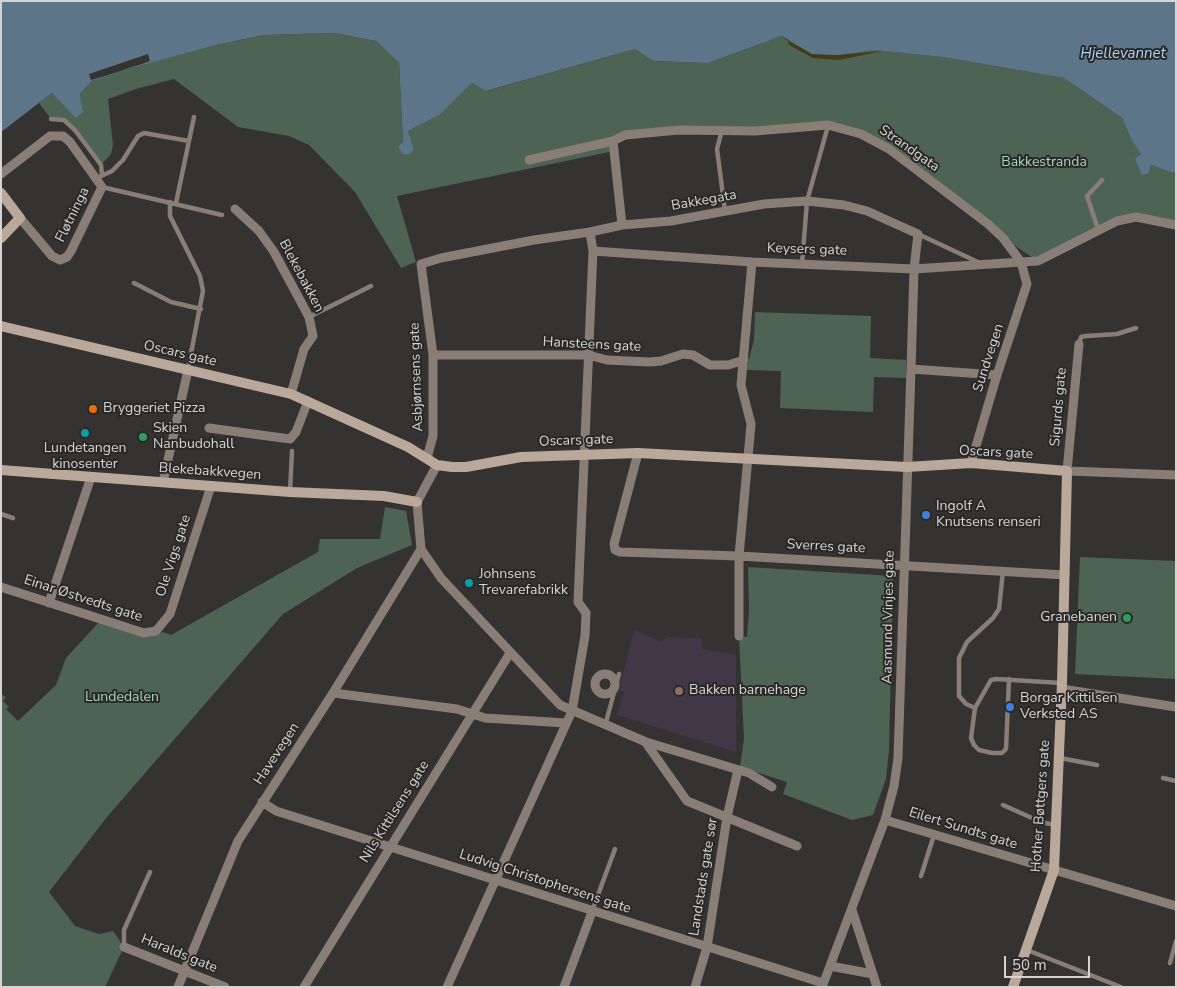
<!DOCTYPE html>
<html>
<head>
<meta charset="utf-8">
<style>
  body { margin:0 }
  #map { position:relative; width:1177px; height:988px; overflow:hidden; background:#343331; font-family:"Nunito Sans",sans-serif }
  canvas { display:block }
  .frame { position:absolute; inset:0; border:2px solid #d5d4d3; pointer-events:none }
  .scale { position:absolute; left:1004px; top:956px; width:86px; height:22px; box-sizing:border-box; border:2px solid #d5d4d3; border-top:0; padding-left:6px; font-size:15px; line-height:18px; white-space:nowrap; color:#d5d4d3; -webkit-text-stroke:4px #2a2927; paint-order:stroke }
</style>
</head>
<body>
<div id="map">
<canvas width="1177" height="988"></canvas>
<div class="frame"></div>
<div class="scale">50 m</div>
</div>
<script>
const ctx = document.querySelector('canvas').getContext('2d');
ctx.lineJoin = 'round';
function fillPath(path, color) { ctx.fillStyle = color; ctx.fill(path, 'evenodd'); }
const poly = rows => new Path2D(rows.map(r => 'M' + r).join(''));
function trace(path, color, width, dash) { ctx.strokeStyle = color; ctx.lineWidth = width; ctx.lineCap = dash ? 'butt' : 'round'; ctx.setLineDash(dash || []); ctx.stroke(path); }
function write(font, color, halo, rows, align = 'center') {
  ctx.font = font + ' "Nunito Sans",sans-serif'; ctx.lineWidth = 4; ctx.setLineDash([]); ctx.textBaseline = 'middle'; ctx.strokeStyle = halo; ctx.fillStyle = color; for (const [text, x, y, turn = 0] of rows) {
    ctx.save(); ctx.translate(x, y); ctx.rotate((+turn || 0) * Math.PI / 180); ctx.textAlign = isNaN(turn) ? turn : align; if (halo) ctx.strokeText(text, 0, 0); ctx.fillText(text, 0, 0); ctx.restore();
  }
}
fillPath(poly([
  [634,630,660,641,668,637,702,638,702,649,736,655,736,752,617,715,624,692,619,690]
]), '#403747');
fillPath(poly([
  [334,33,376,41,399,63,403,143,414,149,408,131,440,115,472,83,487,91,635,49,653,61,708,63,782,36,787,40,942,57,1064,78,1122,118,1132,141,1151,165,1176,174,1176,225,1136,217,1038,261,1003,238,889,149,828,125,679,130,613,141,614,151,397,196,416,262,401,268,355,192,309,145,289,136,238,127,174,79,136,89,108,99,113,145,111,154,101,165,63,120,51,119,39,103,52,93,83,112,80,94,92,81,131,67,216,45,264,35],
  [755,312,871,316,870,358,906,360,906,378,874,377,873,412,780,408,781,371,746,370,754,340],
  [385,507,406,511,412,545,357,568,283,614,107,817,49,892,75,926,99,934,113,931,124,947,105,987,1,987,1,694,6,697,3,701,9,707,6,709,18,721,56,685,66,658,99,622,149,637,163,632,171,635,318,552,320,539,380,539],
  [1080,557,1176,561,1176,679,1075,674],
  [748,567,893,576,889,750,886,779,873,815,852,820,783,794,787,782,740,767,744,739,739,636,747,637,749,611]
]), '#4d6354');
fillPath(poly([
  [787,40,813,54,838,55,882,51,839,60,813,58,789,45]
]), '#433b1a');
fillPath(poly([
  [1,1,1176,1,1176,174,1151,165,1148,174,1142,175,1135,159,1141,154,1132,141,1122,118,1064,78,942,57,874,50,838,55,812,54,782,36,708,63,653,61,635,49,486,91,472,83,440,115,408,131,414,149,410,154,403,154,398,147,403,142,399,63,376,41,334,33,264,35,216,45,131,68,150,61,148,54,89,74,91,80,126,70,92,81,80,94,83,112,76,118,52,93,1,132]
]), '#5c7588');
trace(poly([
  [51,119,64,120,75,130,101,165,102,175],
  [722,130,717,149,725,211],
  [97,178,112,171,123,160,138,136,144,133,189,141],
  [102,187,222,215],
  [170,202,170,216,200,276,203,291,188,369],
  [176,203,194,117],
  [1098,229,1087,196,1102,180],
  [918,234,980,263],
  [802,264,807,201,828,126],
  [134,283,171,302,201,309],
  [309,317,371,286],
  [1079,344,1081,337,1086,336,1117,334,1136,328],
  [290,492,292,451],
  [1,514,13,518],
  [1009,679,1006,749,1002,753,992,753,979,750,974,745,971,738,975,708,991,680,996,679,1061,683],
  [975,708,966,704,959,696,959,658,967,642,993,618,999,609,1003,571],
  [605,726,619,674],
  [1060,758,1097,765],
  [1163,778,1176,781],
  [1003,805,1041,822,1055,825],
  [921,876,934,835],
  [592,911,615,849],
  [124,947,124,930,150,872],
  [1027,950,1121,987],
  [1170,963,1176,941]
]), '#897e75', 4.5);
trace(poly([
  [613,141,622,225],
  [529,160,613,141,625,135,679,130,755,131,828,125,861,134,889,149,988,224,1003,238,1021,262,1038,261,1117,221,1136,217,1176,225],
  [1,174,50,136,63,136,70,142,102,187,71,251,67,257,60,260,52,256,20,218],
  [235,209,259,231,274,252,309,317,313,336,304,349,291,394],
  [593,251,752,262,914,269,1021,262,1027,284,997,375,971,463],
  [1079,344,1067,471,1176,475],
  [433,355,588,355,607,360,649,362,661,361,683,354,693,355,710,365,728,365,744,360],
  [911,369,997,375],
  [209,428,290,439,296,432,308,401],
  [638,453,614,544,615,550,620,552,739,556,1065,575],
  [427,458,433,436,433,355,421,264,441,258,534,240,590,232,622,225,671,221,764,204,807,201,844,205,867,211,918,234,914,269,911,369,898,758,894,786,885,820,822,987],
  [437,465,417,502,421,549,441,578,560,705,646,742,749,773,772,787],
  [163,482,188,370],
  [1,587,144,633,156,631,170,614,211,486],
  [49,603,91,477],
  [739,636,739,556,751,424,741,385,752,262],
  '595 684a10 10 0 1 1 20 0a10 10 0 1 1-20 0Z',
  [1062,689,1176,707],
  [333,693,457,709,485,718,566,723],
  [646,743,687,801,797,846],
  [262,802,276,811,823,983],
  [885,820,1176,906],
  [852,910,877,987],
  [124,947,225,987],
  [830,966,873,974],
  [178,987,238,841,333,693,421,549],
  [304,987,510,653],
  [447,987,572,711,585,636,586,613,578,602,593,251,590,232],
  [564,987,592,912],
  [695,987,707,947,727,817,738,770]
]), '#897e75', 9);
trace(poly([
  [1,193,20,218,1,238],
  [1,326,291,394,408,447,437,465,452,467,466,467,521,457,638,453,907,467,971,463,1067,471,1062,683,1054,870,1013,987],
  [1,470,290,492,384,496,417,502]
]), '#baa99a', 10);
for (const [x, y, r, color] of [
  [93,409,5,"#e8710a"],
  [85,433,5,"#0f9aa8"],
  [143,437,5,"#2e9e5b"],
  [926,515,5,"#3f7fe0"],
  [469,583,5,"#0f9aa8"],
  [1127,618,5,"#2e9e5b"],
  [679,691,5,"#8d6e63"],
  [1010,707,5,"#3f7fe0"]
]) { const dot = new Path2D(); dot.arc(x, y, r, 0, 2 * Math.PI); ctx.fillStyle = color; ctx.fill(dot); trace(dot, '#2a2927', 2); }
write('14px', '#d5d4d3', '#2a2927', [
  ["Strandgata",909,149,35],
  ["Bakkegata",704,201,-10],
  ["Fløtninga",73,215,-64],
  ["Keysers gate",807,250,2],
  ["Blekebakken",301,276,62],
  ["Hansteens gate",592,345,3],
  ["Oscars gate",180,354,13],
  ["Sundvegen",989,358,-72],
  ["Asbjørnsens gate",417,377,-92],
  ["Sigurds gate",1059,407,-85],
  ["Oscars gate",576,441,-2],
  ["Oscars gate",996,453,3],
  ["Blekebakkvegen",210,472,4],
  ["Sverres gate",826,547,3],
  ["Ole Vigs gate",174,556,-72],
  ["Einar Østvedts gate",83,599,18],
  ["Aasmund Vinjes gate",889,617,-89],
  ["Havevegen",277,754,-57],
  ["Hother Bøttgers gate",1041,806,-86],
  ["Nils Kittilsens gate",395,812,-58],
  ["Eilert Sundts gate",963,829,17],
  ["Landstads gate sør",704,877,-81],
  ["Ludvig Christophersens gate",545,882,18],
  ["Haralds gate",179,954,22]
]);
write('14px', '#a3d7b4', '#2a2927', [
  ["Bakkestranda",1044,163],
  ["Lundedalen",122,698]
]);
write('14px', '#d5d4d3', '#2a2927', [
  ["Bryggeriet Pizza",103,409],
  ["Skien",153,429],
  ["Nanbudohall",153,445],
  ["Lundetangen",85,449,"center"],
  ["kinosenter",85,465,"center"],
  ["Ingolf A",936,507],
  ["Knutsens renseri",936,523],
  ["Johnsens",479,575],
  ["Trevarefabrikk",479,591],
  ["Granebanen",1117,618,"right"],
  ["Bakken barnehage",689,691],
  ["Borgar Kittilsen",1020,699],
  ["Verksted AS",1020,715]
], 'left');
write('italic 15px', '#a6d6fb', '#2a2927', [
  ["Hjellevannet",1123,54]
]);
</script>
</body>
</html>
